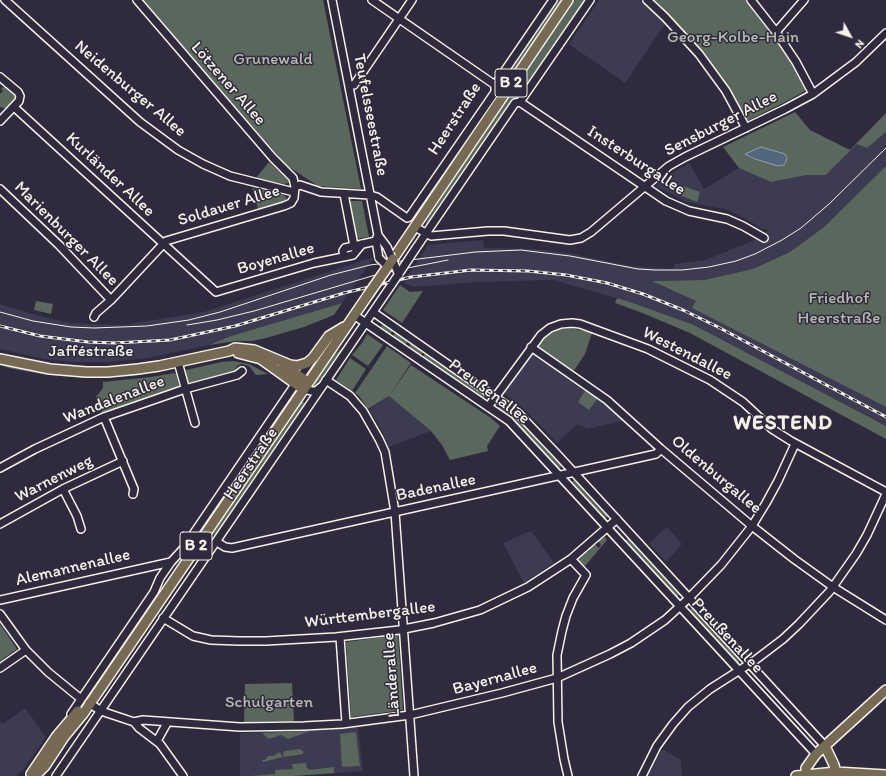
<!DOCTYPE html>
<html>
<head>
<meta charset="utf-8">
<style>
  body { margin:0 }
  #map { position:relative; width:886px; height:776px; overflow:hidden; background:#2f2a3d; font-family:Itim,sans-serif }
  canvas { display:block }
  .north { position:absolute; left:830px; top:16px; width:40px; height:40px; -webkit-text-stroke:3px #2f2a3d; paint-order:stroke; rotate:130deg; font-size:11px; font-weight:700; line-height:16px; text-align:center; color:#f4f1e8 }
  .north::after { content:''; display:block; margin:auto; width:14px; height:18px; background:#f4f1e8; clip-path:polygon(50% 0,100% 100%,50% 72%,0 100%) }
</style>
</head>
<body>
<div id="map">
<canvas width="886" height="776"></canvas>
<div class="north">N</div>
</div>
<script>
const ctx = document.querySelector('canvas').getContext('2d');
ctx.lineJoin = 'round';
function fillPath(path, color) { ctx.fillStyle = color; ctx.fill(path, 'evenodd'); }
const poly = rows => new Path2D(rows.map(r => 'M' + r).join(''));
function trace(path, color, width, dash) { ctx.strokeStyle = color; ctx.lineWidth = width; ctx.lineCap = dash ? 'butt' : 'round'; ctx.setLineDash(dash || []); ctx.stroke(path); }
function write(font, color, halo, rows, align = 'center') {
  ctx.font = font + ' Itim,sans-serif'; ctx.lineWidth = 3; ctx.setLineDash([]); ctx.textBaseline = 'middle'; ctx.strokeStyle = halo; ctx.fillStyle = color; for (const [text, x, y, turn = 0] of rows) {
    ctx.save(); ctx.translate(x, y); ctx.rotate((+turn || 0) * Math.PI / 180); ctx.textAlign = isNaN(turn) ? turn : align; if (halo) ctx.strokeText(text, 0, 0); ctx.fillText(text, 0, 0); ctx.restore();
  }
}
fillPath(poly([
  [599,0,640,0,665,24,625,83,569,44],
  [886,132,886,166,824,227,790,252,753,269,704,280,653,281,696,301,693,308,886,407,886,426,694,325,633,303,553,280,476,282,414,287,403,283,428,245,483,240,484,248,535,249,567,253,631,266,673,269,675,264,705,260,753,241,769,230,762,229,748,220,734,213,724,209,687,202,657,187,657,185,669,175,689,163,704,189,739,168,771,182,807,175,826,175,857,144,877,140],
  [374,257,342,303,231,336,209,345,148,358,107,362,70,362,44,359,0,349,0,304,32,314,70,323,123,325,204,312],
  [533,353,586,389,578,402,589,410,598,398,626,420,587,429,577,424,557,443,523,408,504,393],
  [389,396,431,431,389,447,381,429,369,410],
  [667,527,682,544,666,562,649,543],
  [531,531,554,563,524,583,503,543],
  [25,708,46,737,22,772,21,771,16,776,0,776,0,721,3,724],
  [358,727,363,771,300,776,240,776,240,733,298,732],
  [662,749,681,760,682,776,648,776]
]), '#3d3b51');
fillPath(poly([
  [142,0,323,0,361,189,318,186,286,165],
  [555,0,562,0,409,222,407,220,498,91,499,83],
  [575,0,588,0,526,90,515,101,428,225,426,224,427,220,470,155],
  [649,0,749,0,773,32,794,63,808,89,789,100,745,122,728,91],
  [6,84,15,92,16,96,16,100,7,109,0,107,0,94,3,91,1,89],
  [795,112,810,130,850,150,886,113,886,132,867,148,857,144,826,175,807,175,771,182,739,168,723,147],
  [269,162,289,181,289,183,284,184,256,178],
  [886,166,886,407,692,308,696,301,652,281,704,280,753,269,790,252,824,227],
  [680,185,700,192,697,202,677,194],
  [252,188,282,194,286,197,287,199,286,201,258,209],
  [347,201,362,201,369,237,354,239],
  [400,285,410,292,423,291,402,323,383,310],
  [617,298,633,303,694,325,886,426,886,439,690,333,640,312,615,303],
  [36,301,53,304,51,314,34,310],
  [342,303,334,315,304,327,266,338,252,341,236,341,209,345,231,336],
  [384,323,393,330,389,336,379,329],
  [358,325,359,326,319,385,315,387,312,387,334,355,343,347],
  [571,328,592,333,585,354,573,372,537,347,543,339,550,334,559,330],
  [396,331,409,340,404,346,392,338],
  [367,334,383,345,368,366,352,355,362,343],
  [410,344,414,344,424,351,420,356,410,350],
  [387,346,411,363,389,396,411,365,491,418,500,426,487,446,488,451,450,460,442,445,431,431,389,396,368,409,359,396,355,393],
  [426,352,487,394,482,400,422,358],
  [350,358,366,369,352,391,336,380],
  [233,361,249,364,268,374,256,375,249,366,242,364,237,366,234,373,189,385,185,371,186,370,221,362],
  [0,364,39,373,77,376,113,376,137,374,172,367,175,368,133,376,85,378,41,374,9,368,0,365],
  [174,373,176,374,179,387,103,414,102,413,96,397,103,388,103,382,151,377],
  [586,389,598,398,589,410,578,402],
  [302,401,307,405,216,537,212,533],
  [501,404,515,414,563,465,557,470,497,409],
  [575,480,609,516,603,520,569,483],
  [604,536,607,540,585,566,578,560,578,558,595,544,598,548,601,545,598,541],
  [628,538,680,594,676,598,624,542],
  [693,607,741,660,736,664,688,612],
  [0,624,17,649,0,661],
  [398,635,403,710,351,717,346,642],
  [292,683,294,721,244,722,245,684],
  [310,731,288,739,281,735,269,739,262,733],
  [356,732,360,766,342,767,340,734],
  [300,749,303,751,303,754,284,757,283,753,285,751],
  [279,752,281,754,283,757,263,762,262,760,265,760,268,756,273,756],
  [306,763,307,768,308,768,309,770,334,767,334,773,293,776,251,776,275,774,275,770,293,769,292,764]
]), '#5a675c');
const water = poly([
  [761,147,785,154,787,159,784,165,778,166,755,159,745,154,761,147]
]);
fillPath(water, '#52667d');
trace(water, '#939ea8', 1);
const minor = poly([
  [5,0,140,122,178,150,203,164,230,176,294,192],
  [332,0,378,235,387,247,390,254],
  [372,0,495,85],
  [647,0,665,17,699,54,726,91,746,128],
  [751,0,776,32,796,62,813,94],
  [776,32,804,0],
  [0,77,18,92,20,96,19,101,0,121],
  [349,85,354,85,412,0],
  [520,102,666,201,689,211,727,219,743,226,764,238],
  [14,107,216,292,314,263,353,255,362,244],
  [295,187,300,185,321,192,370,195,377,197,407,218,409,217,495,92,495,85,553,0],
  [0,189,59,245,111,300],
  [344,194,354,246],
  [415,227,431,236,488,231,504,231,570,240,581,238,591,232,669,166,685,157,785,109,813,94,856,62,886,33],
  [377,237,376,241,379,258],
  [416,248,515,103,520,102,590,0],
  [344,257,343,251,345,248,376,241],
  [373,312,518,413,556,453,825,746],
  [354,315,509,421,816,754],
  [94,317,96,313,111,300,166,241,284,206,291,203,294,198,295,187,293,178,273,158,137,0],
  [531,347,607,400,661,449,752,526,794,559,833,587,886,620],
  [178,362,195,423],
  [326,380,350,396,356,403,363,411,379,439,385,452,395,512,414,776],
  [303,389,312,391,316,391,321,387],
  [488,407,541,335,550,328,561,324,572,323,580,324,648,349,710,380,743,402,772,429,791,441,886,492],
  [104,417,134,489,133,494],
  [0,468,35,449,104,417,185,389,237,375,242,371],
  [63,489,77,516,81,529],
  [0,524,63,489,123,461],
  [217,542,225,547,232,548,656,454,661,449],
  [0,600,171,562],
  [0,614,26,650,48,672,81,699],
  [163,618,193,636,211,640,239,641,266,641,336,637,399,630,434,623,480,610,528,587,571,559,617,519],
  [340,637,346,723],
  [0,668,26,650],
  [89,703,101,711,134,722,143,720,240,727,304,726,342,724,410,715,502,693,557,678,610,654,631,643,665,620,689,598,721,565,752,526,766,503,778,481,795,444],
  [71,714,154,592,160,578,171,562,183,549,311,361],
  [134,722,139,728,160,744,183,776],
  [157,741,167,723],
  [56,776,392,284],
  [568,776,564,759,558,722,557,655,562,631,566,616,573,598,586,575,571,559],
  [642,776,657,746,673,724,688,707,710,689,754,661,783,639,799,624,830,591,856,554,867,535,886,494]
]);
const major = poly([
  [393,259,568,0],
  [238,353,261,359,303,389],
  [0,359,50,369,86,372,108,372,138,369,159,366,229,351,235,348,254,350,290,365,297,366,307,363,313,358,329,336,344,327],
  [283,365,308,382],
  [825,746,834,765,837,776],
  [31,774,56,737,78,711],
  [35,776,45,766,64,737,83,714,368,295],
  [796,776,836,772,886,775],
  [806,776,806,768,816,754,886,690]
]);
trace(minor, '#f4f1e8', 10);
trace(major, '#f4f1e8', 12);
trace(minor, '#2f2a3d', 7);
trace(major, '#766a54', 9);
trace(poly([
  [0,312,33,321,71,327,94,328,147,326,189,320,220,312,331,275,370,265,475,252,521,250,537,252,570,256,638,269,655,270,682,270,709,267,736,261,755,254,782,240,801,228,829,204,886,148],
  [187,325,217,320,254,311,382,273,448,260]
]), '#f4f1e8', 1);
const rail = poly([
  [0,326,40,336,88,342,115,343,170,340,235,326,344,293,411,277,471,270,528,271,566,275,607,283,643,294,683,310,718,327,886,417]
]);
trace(rail, '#f4f1e8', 3);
trace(rail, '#2f2a3d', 1.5, [4.5]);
const minorBridge = poly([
  [390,254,399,275],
  [379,258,388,267],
  [392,284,416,248]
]);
const majorBridge = poly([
  [368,295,393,259]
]);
trace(minorBridge, '#f4f1e8', 10, []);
trace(majorBridge, '#f4f1e8', 12, []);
trace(minorBridge, '#2f2a3d', 7);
trace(majorBridge, '#766a54', 9);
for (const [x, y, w] of [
  [511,83,32],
  [196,546,32]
]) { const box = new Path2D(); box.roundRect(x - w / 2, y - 14, w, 28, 3); ctx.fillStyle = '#2f2a3d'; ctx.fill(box); trace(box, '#f4f1e8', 1); }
write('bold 16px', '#f4f1e8', null, [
  ["B 2",511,83],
  ["B 2",196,546]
]);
write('17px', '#b6bab0', '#2f2a3d', [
  ["Georg-Kolbe-Hain",733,38],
  ["Grunewald",273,60],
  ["Friedhof",839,299],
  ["Heerstraße",839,319],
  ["Schulgarten",269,703]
]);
write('17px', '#f4f1e8', '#2f2a3d', [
  ["Lötzener Allee",228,84,49],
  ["Neidenburger Allee",130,89,40],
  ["Teufelsseestraße",370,115,79],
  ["Heerstraße",455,119,-57],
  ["Sensburger Allee",721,124,-27],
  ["Insterburgallee",636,161,33],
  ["Kurländer Allee",110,175,43],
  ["Soldauer Allee",229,206,-17],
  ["Marienburger Allee",66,234,45],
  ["Boyenallee",276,259,-16],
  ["Jafféstraße",91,352],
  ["Westendallee",687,354,27],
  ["Preußenallee",489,392,37],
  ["Wandalenallee",114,400,-21],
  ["Heerstraße",251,464,-56],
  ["Oldenburgallee",716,475,40],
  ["Warnenweg",54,479,-27],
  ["Badenallee",436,488,-12],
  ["Alemannenallee",73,568,-13],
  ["Württembergallee",370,615,-7],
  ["Preußenallee",727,636,47],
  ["Länderallee",392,675,-94],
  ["Bayernallee",495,679,-15]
]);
ctx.letterSpacing = '1px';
write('bold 21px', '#f4f1e8', '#2f2a3d', [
  ["WESTEND",783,424]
]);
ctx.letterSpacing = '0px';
</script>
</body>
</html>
